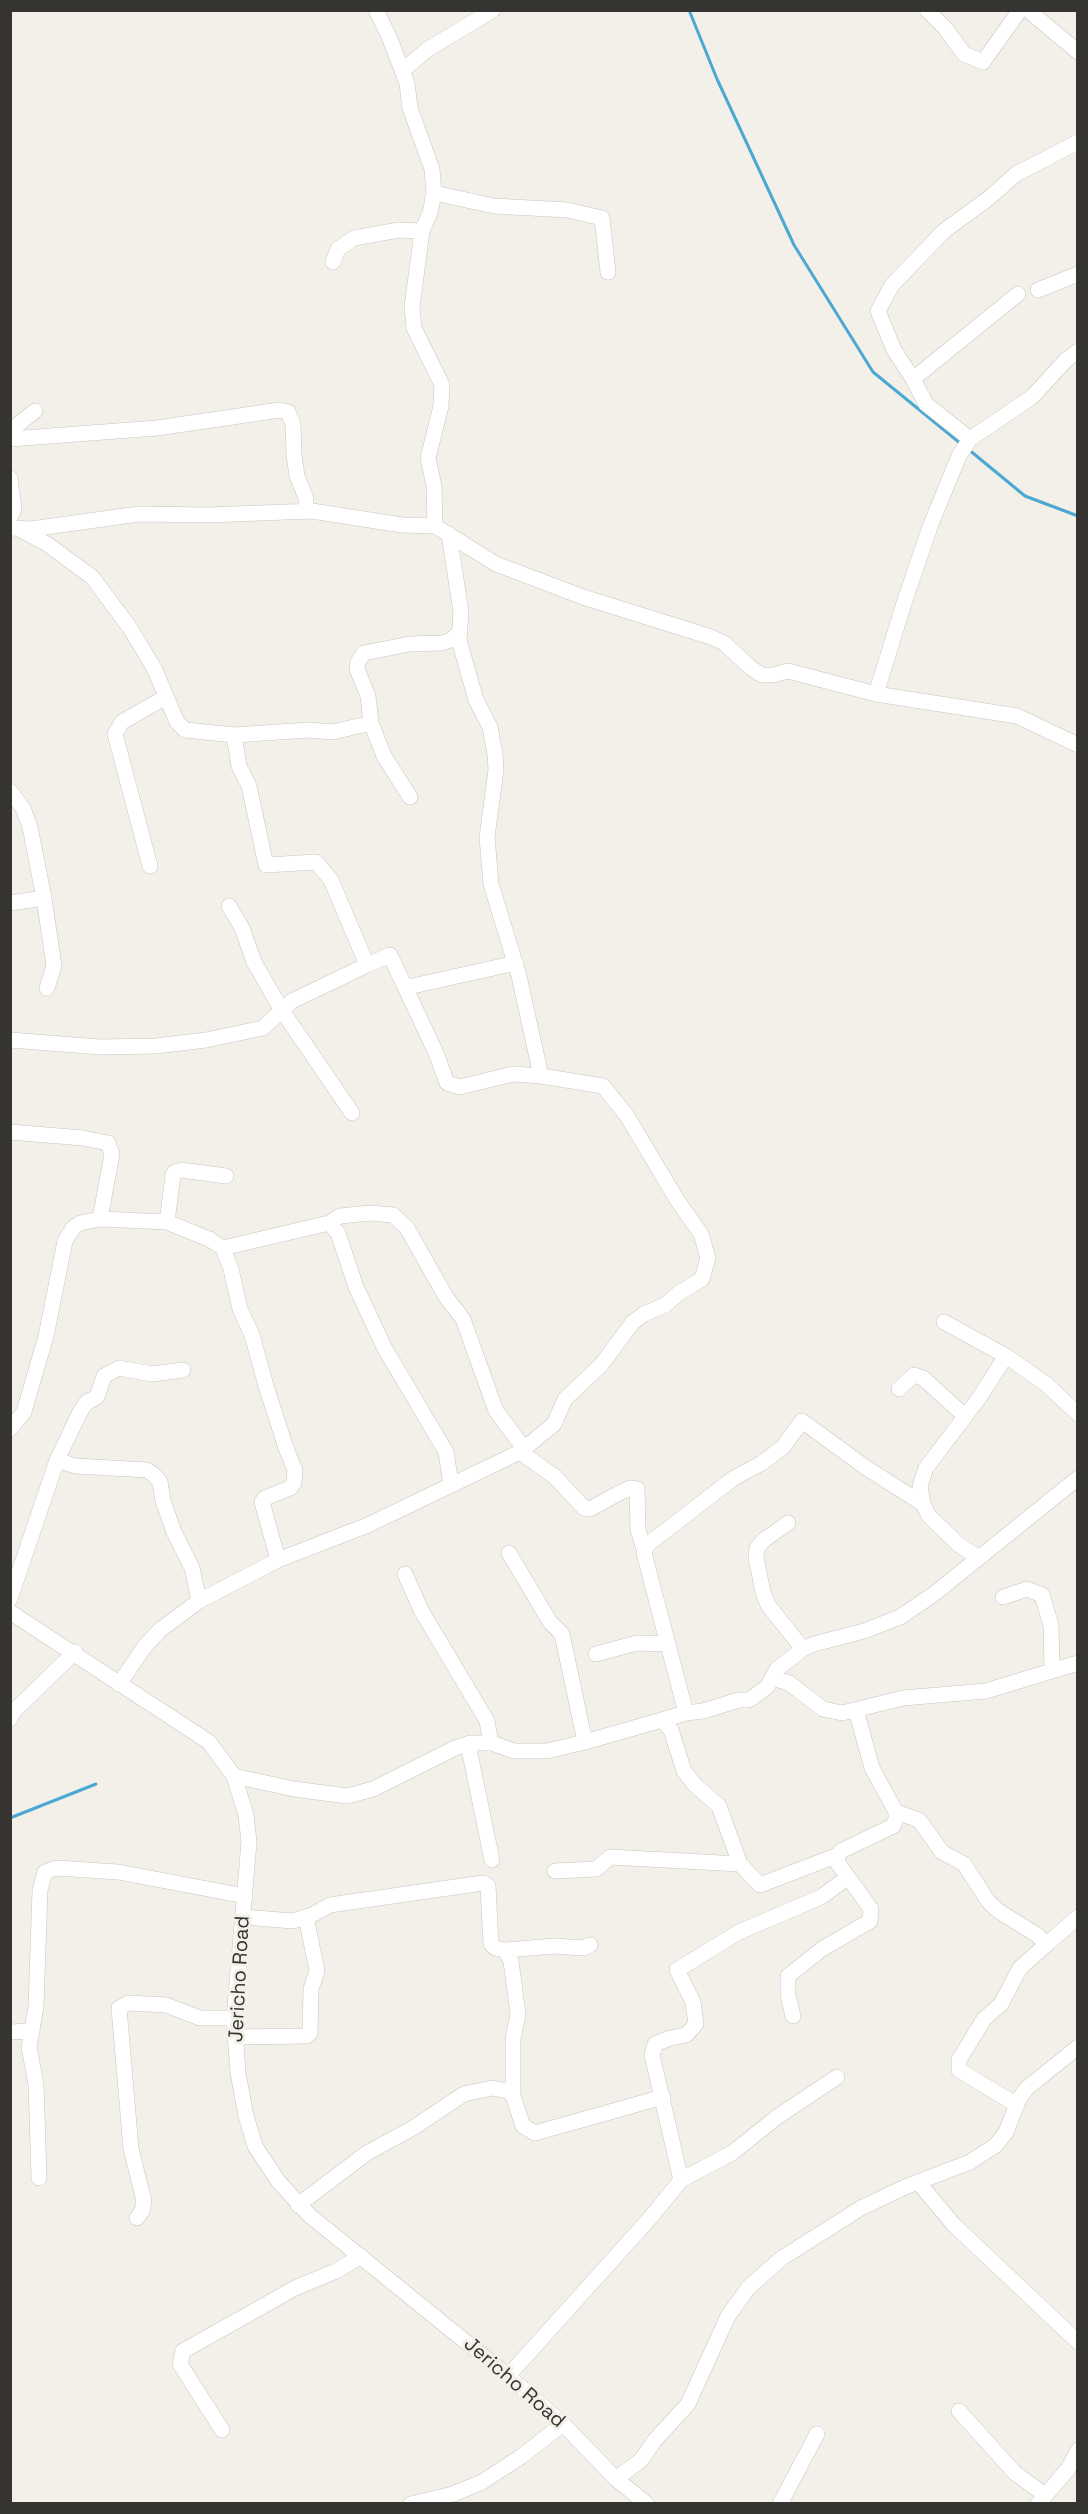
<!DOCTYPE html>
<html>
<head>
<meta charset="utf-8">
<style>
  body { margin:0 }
  #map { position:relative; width:1088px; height:2514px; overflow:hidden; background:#f3f0e9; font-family:"Space Grotesk",sans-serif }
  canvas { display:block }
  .frame { position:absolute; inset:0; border:12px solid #353431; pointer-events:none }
</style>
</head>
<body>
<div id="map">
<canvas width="1088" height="2514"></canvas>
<div class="frame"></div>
</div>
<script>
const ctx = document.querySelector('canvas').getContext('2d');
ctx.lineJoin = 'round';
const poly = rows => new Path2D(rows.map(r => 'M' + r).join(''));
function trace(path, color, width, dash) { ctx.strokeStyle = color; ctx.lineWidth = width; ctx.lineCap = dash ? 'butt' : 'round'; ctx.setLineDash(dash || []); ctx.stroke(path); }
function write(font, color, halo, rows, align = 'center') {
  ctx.font = font + ' "Space Grotesk",sans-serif'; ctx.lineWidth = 6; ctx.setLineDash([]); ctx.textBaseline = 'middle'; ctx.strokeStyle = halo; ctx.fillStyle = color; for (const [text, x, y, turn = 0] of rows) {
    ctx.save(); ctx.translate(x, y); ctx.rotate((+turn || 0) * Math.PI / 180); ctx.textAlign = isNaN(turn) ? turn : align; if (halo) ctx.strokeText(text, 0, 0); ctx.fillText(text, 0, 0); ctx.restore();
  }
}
trace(poly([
  [689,10,717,79,794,245,873,372,960,443],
  [968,449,1025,496,1078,516],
  [10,1818,96,1784]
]), '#4ba8d3', 3);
const minor = poly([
  [376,10,390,39,407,83,410,108,432,169,434,193,430,213,422,231,412,307,414,328,442,385,441,406,428,458,434,486,435,526],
  [927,10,945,28,964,54,983,62,1020,10],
  [1028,10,1078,52],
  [402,71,428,49,493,10],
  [434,193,494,206,567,210,602,218,608,272],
  [333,262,338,249,354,238,399,230,422,231],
  [1038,290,1078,274],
  [913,379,1018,294],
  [10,431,35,411],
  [10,439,157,428,280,410,288,412,293,424,294,455,297,476,306,498,306,511],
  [970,439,926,404,913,379,894,350,878,311,892,285,944,231,989,198,1016,174,1078,142],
  [10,478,14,509,10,518],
  [10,528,31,529,139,514,208,515,312,511,402,525,435,526,496,564,583,597,711,637,724,643,751,668,762,675,773,675,788,671,876,694,1017,716,1078,745],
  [19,529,47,544,92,577,130,628,154,668,177,722,185,730,234,735,309,730,333,732,371,723],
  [449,534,461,612,459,640,476,700,490,727,495,754,496,770,487,837,491,884,519,976,541,1076],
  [876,694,905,600,931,524,959,456,970,439,1032,397,1066,360,1078,351],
  [234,735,239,766,249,786,266,865,316,862,331,880,367,965,390,955,403,983,408,987,516,963],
  [10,791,23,808,30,827,44,898,54,966,47,988],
  [410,797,384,756,371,723,368,696,357,669,358,662,364,653,410,644,442,643,451,640,460,632],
  [150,866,115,734,122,722,166,697],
  [10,903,44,898],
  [229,906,242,928,254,962,281,1009,352,1113],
  [10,1040,100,1047,156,1046,206,1040,263,1028,292,1001,367,965],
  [10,1132,83,1138,108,1143,112,1154,100,1219],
  [167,1222,173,1175,175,1172,181,1170,226,1176],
  [329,1223,338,1233,356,1287,384,1347,446,1452,451,1484],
  [944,1322,1006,1356,1046,1384,1078,1414],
  [899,1389,914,1375,923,1378,965,1416],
  [10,1429,24,1412,46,1336,65,1241,73,1228,80,1223,100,1219,167,1222,209,1239,223,1248],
  [520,1452,554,1476,584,1508,590,1509,619,1493,630,1488,637,1489,638,1530,644,1549],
  [57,1460,75,1466,147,1470,154,1475,160,1482,163,1501,174,1532,192,1568,199,1601],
  [788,1523,764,1540,757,1548,756,1558,763,1592,768,1605,803,1649],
  [509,1553,550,1622,562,1634,585,1742],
  [977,1557,958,1544,929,1516,923,1504,920,1486,926,1468,979,1398,1006,1356],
  [278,1560,262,1502,265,1498,290,1488,294,1483,295,1470,286,1448,266,1386,252,1335,240,1309,231,1269,223,1248,329,1223,340,1216,370,1213,393,1215,407,1228,446,1297,463,1319,496,1411,523,1447],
  [405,1574,422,1612,487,1721,490,1738,486,1743],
  [1003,1597,1027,1589,1042,1595,1051,1625,1052,1669],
  [10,1599,57,1460,80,1412,87,1402,97,1397,104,1376,119,1368,152,1374,183,1370],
  [10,1612,209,1742,234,1776,246,1815,249,1842,234,2018,238,2073,246,2116,255,2146,278,2181,309,2215,508,2376,563,2424,616,2479,647,2504],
  [596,1654,637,1643,667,1644],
  [773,1678,789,1683,823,1709,842,1713,903,1698,986,1691,1078,1663],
  [119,1684,145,1646,160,1630,199,1601,278,1560,368,1525,520,1452,554,1424,565,1399,601,1365,633,1322,644,1314,665,1305,679,1293,702,1279,708,1258,701,1234,677,1200,627,1116,603,1086,541,1076,513,1074,460,1087,447,1083,436,1053,405,987],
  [686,1713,644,1553,647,1545,734,1478,762,1463,783,1447,802,1421,865,1467,923,1504],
  [10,1719,14,1711,75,1652],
  [662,1720,671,1730,684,1771,695,1785,719,1806,740,1864,760,1885,838,1855],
  [468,1744,492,1860],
  [234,1776,294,1789,347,1796,373,1789,455,1748,470,1743,492,1743,514,1751,547,1751,585,1742,686,1713,703,1711,739,1700,749,1700,767,1687,777,1669,803,1649,814,1644,864,1631,900,1617,934,1594,1078,1478],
  [896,1812,919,1820,942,1852,964,1864,988,1901,997,1910,1037,1935,1047,1944,1078,1917],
  [555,1871,596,1869,610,1857,740,1864],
  [244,1917,293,1921,312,1915,330,1905,483,1883,488,1886,491,1944,495,1948,505,1950,555,1946,583,1948,590,1945],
  [505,1950,511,1961,518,2014,513,2039,513,2096],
  [793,2016,788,1995,788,1976,822,1949,870,1921,871,1909,837,1862,838,1855,841,1851,893,1826,896,1819,896,1812,872,1768,856,1710],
  [10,2032,32,2031],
  [234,2037,307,2036,310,2033,311,1989,317,1971,306,1917],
  [1017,2105,959,2070,959,2060,984,2019,1001,2004,1020,1968,1047,1944],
  [39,2178,36,2084,29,2047,36,2007,40,1890,45,1872,56,1868,118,1872,245,1896],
  [681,2180,652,2055,655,2044,670,2038,686,2035,696,2024,693,2002,677,1970,739,1932,821,1897,847,1878],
  [918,2182,954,2225,1078,2342],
  [298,2205,367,2153,413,2128,464,2094,492,2088,508,2091,513,2096,523,2126,535,2133,663,2097],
  [137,2218,142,2211,144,2201,131,2149,119,2008,128,2003,166,2005,200,2018,234,2018],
  [508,2376,651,2217,681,2180,732,2153,777,2117,837,2077],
  [959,2411,1015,2473,1045,2495],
  [222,2430,180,2364,183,2351,295,2288,336,2271,361,2256],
  [616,2479,641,2460,655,2440,688,2404,728,2316,749,2287,782,2258,861,2208,905,2187,970,2162,996,2145,1006,2132,1019,2099,1027,2088,1078,2047],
  [411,2504,453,2494,482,2482,522,2456,563,2424],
  [780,2504,817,2434],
  [1038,2504,1068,2469,1078,2450]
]);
trace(minor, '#c8c5bf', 16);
trace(minor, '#fff', 15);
write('20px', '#353431', '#f3f0e9', [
  ["Jericho Road",240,1979,-87],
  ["Jericho Road",514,2383,41]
]);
</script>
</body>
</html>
